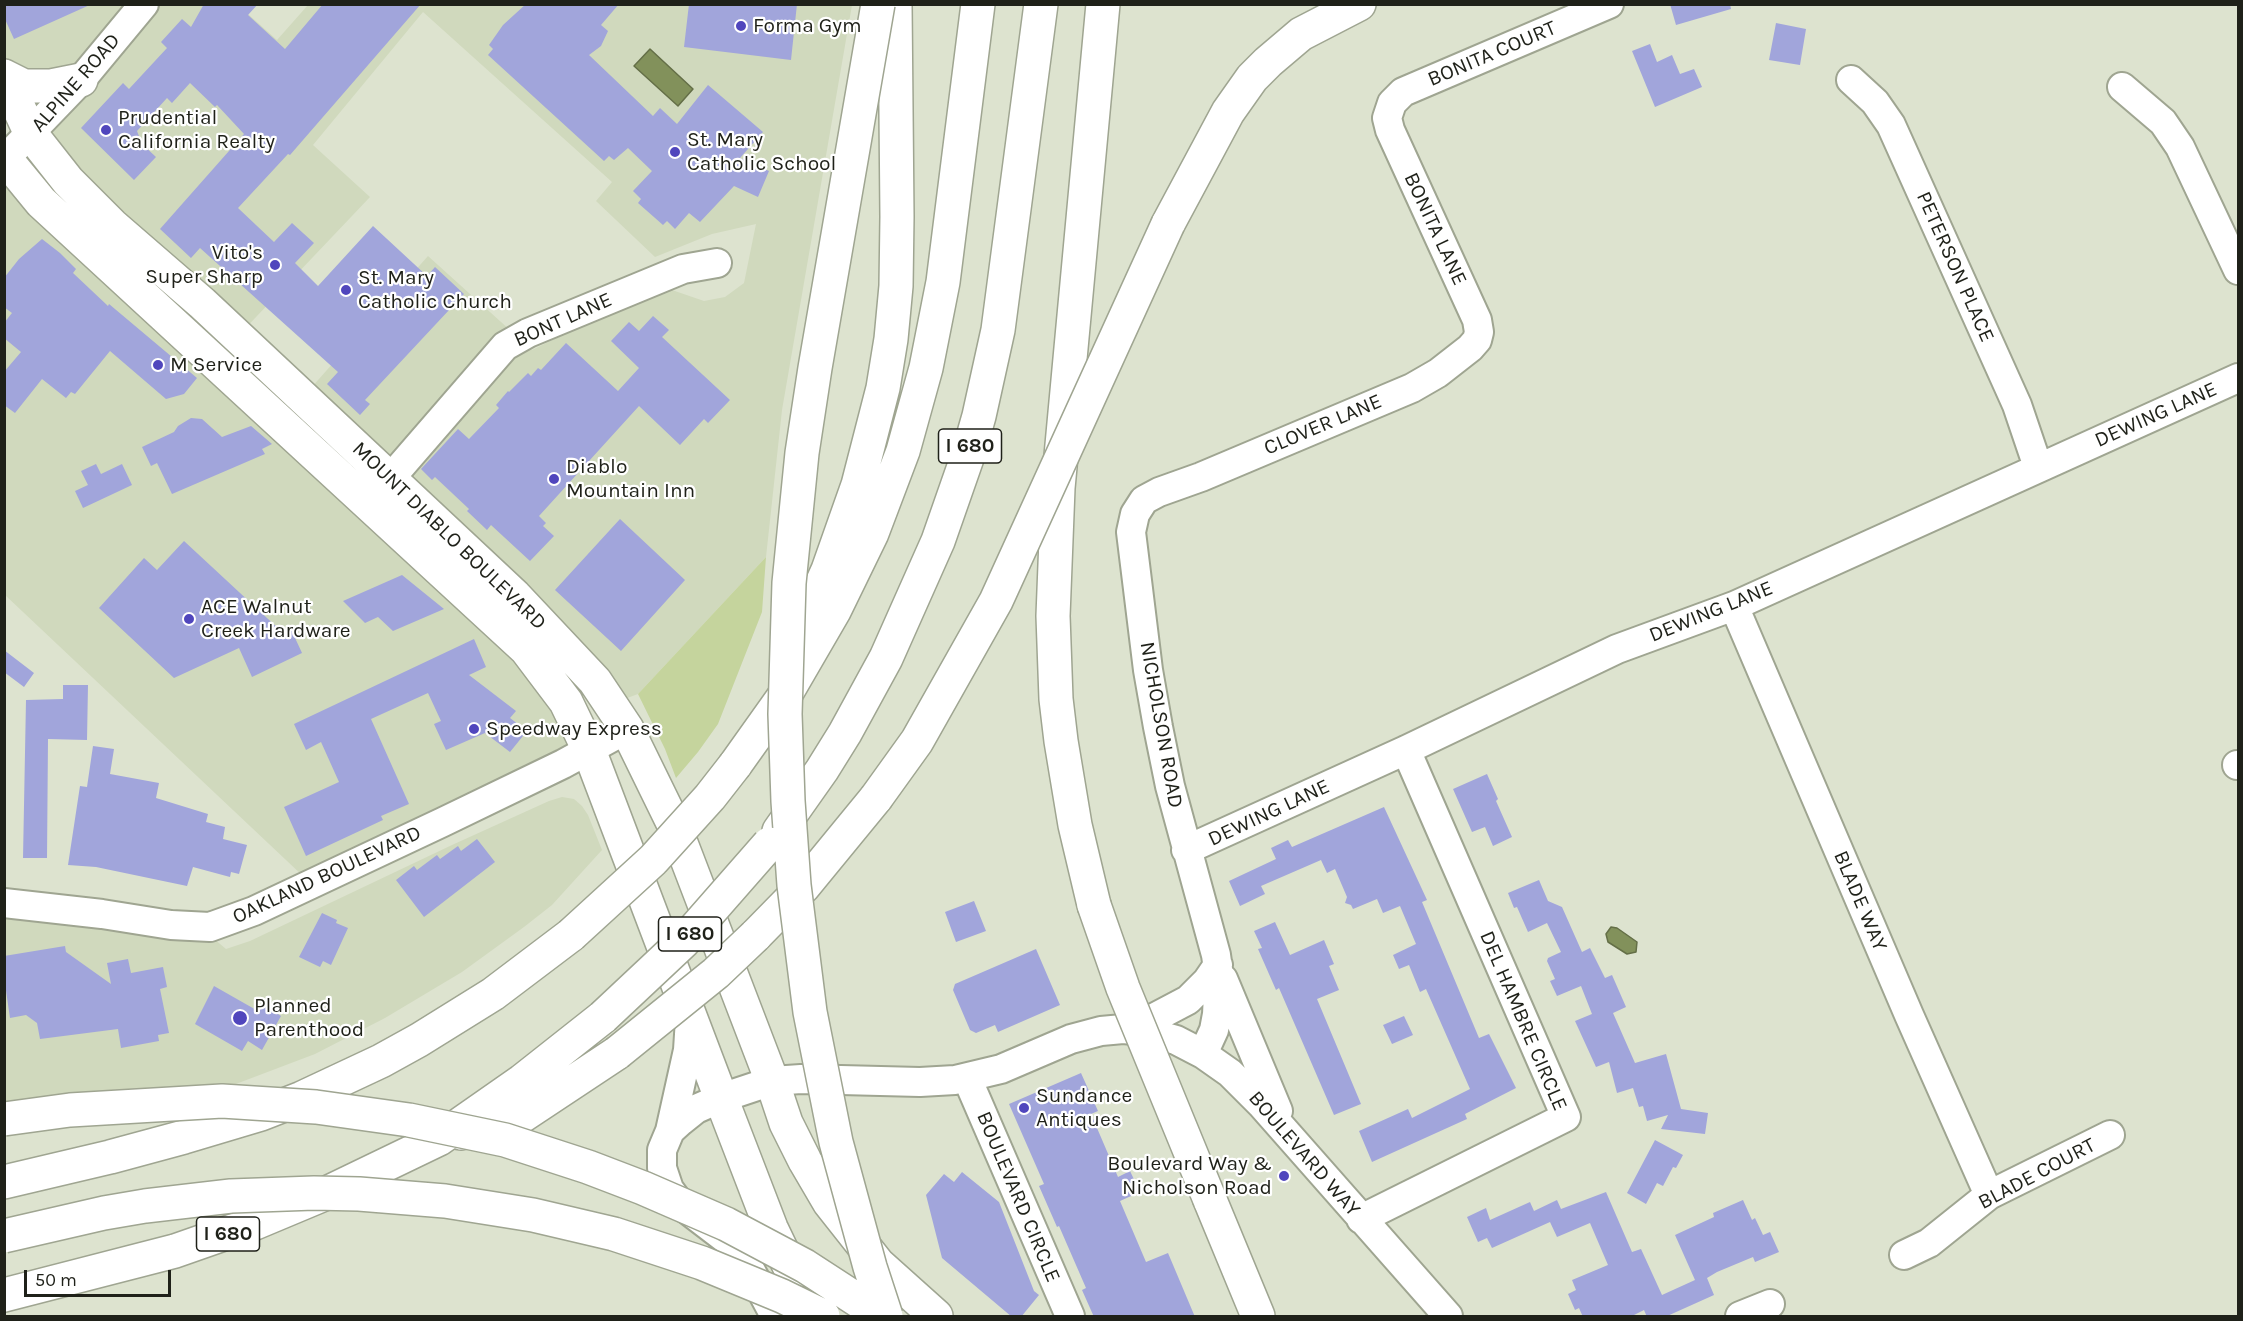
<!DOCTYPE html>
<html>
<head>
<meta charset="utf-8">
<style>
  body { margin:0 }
  #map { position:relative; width:2243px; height:1321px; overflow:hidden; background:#dde3cf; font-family:Karla,sans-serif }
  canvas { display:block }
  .frame { position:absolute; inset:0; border:6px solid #1f2119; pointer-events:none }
  .scale { position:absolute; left:24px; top:1270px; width:147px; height:27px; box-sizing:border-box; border:3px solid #1f2119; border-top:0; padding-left:8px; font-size:18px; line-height:21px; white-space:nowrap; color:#1f2119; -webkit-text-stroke:4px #fff; paint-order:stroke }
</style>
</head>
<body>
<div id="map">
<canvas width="2243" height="1321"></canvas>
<div class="frame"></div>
<div class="scale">50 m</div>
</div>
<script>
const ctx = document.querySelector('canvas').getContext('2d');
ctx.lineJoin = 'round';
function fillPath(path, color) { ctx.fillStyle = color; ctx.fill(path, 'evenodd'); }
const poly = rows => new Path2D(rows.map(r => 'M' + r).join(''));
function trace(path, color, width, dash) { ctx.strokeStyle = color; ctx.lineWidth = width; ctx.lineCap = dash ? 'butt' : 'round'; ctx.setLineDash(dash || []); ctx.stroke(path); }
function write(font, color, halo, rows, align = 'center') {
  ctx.font = font + ' Karla,sans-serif'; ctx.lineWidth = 4.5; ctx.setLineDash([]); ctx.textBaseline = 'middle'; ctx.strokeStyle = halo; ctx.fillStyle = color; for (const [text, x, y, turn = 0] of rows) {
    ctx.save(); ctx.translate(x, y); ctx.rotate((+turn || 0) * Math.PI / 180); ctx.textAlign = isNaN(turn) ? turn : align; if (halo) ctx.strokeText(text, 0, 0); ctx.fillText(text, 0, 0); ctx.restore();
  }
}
fillPath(poly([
  [4,5,238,5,277,40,308,5,852,5,782,410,766,557,638,694,611,704,303,397,428,256,532,350,581,326,672,290,704,301,725,297,744,283,756,224,712,234,655,257,596,201,612,182,423,12,313,145,370,197,238,336,31,134,80,80,5,76],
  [4,157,526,649,589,750,304,877,5,595],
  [562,797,574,799,582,806,588,815,602,850,552,905,524,927,462,972,385,1018,315,1054,220,1090,5,1106,4,903,200,927,226,949,250,941,452,845,549,801]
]), '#d0d9bd');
fillPath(poly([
  [766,557,762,612,718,724,698,752,676,778,665,749,638,694]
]), '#c5d49d');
const water = poly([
  [650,49,693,89,678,106,634,66,650,49],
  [1611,927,1617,928,1637,942,1636,952,1627,954,1608,942,1606,934,1611,927]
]);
fillPath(water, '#82915b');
trace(water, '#646f47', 1.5);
fillPath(poly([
  [4,4,92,4,14,39,4,17],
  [204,4,258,4,248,15,285,49,323,4,421,4,290,155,288,154,238,208,274,242,292,223,314,243,295,263,318,286,373,226,427,276,435,267,464,294,365,400,370,404,360,415,327,384,338,372,200,248,191,258,160,229,244,134,217,105,215,107,190,83,172,103,167,98,137,131,142,144,156,157,134,180,81,128,123,83,129,89,167,48,161,42,182,19,191,27],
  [526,4,619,4,601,25,608,31,601,46,589,55,653,116,660,108,677,124,708,85,763,132,740,158,769,171,758,197,734,186,700,222,689,213,675,229,667,221,663,225,638,203,641,199,633,191,652,171,628,148,614,160,609,156,604,161,488,55,493,49,489,45,503,25],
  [689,4,797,4,791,60,684,47],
  [1670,4,1730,4,1731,9,1676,25],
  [1776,23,1806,29,1800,65,1769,60],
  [1650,44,1657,62,1672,55,1680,74,1694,69,1702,87,1655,107,1632,51],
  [42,239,60,253,76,269,73,273,108,306,109,304,197,378,184,394,166,399,110,351,75,394,71,392,66,398,42,379,15,413,4,405,4,372,21,352,4,338,4,323,12,313,4,307,4,278,19,259],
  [653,316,669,330,662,337,730,400,708,423,704,419,680,445,639,406,539,516,546,523,543,526,554,536,530,561,491,525,487,530,467,511,469,509,435,477,432,480,421,469,458,429,469,439,499,408,496,405,508,391,509,392,528,373,531,376,538,368,541,370,566,343,618,391,639,368,611,341,629,322,639,331],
  [191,418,202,419,222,437,251,426,272,444,262,449,265,454,172,494,157,463,151,466,142,447,174,432,178,426],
  [96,464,101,474,122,464,132,485,83,508,75,491,88,485,81,471],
  [620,519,685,580,621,651,555,590],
  [184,541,281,631,290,627,302,653,252,677,239,648,174,678,99,608,144,558,157,570],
  [402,575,444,609,393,631,378,617,365,623,343,601],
  [474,639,486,667,469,675,516,711,510,718,527,731,510,752,485,733,446,750,434,724,441,721,428,693,371,719,409,804,381,816,383,820,306,856,284,807,339,782,321,742,306,750,294,724],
  [4,650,34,673,24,687,4,672],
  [63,685,88,685,87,740,48,739,47,858,23,858,26,700,63,699],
  [93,746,114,749,110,774,159,783,156,798,208,814,206,822,225,827,223,839,247,845,239,874,231,872,230,877,193,867,187,886,96,867,68,865,80,786,87,787],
  [1487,774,1498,799,1496,801,1512,837,1493,846,1485,827,1472,832,1453,789],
  [1384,807,1427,900,1422,902,1479,1038,1489,1034,1516,1088,1465,1114,1467,1119,1372,1162,1359,1131,1408,1109,1412,1118,1470,1089,1426,989,1420,992,1409,965,1399,969,1393,955,1416,944,1400,906,1383,913,1377,899,1353,909,1351,905,1345,903,1347,897,1335,869,1327,873,1321,860,1261,886,1265,894,1240,906,1229,881,1276,859,1271,848,1288,840,1292,847],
  [477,839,495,862,424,917,396,880,414,866,417,870,437,855,440,859,458,846,461,851],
  [1539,880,1548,901,1562,907,1582,952,1590,948,1605,978,1612,975,1626,1007,1613,1013,1635,1063,1666,1054,1681,1109,1708,1113,1705,1134,1661,1129,1668,1115,1647,1121,1643,1106,1639,1107,1633,1088,1617,1093,1609,1062,1596,1067,1575,1021,1592,1014,1581,986,1557,996,1550,981,1555,979,1547,961,1548,958,1561,952,1547,923,1528,932,1517,907,1514,908,1508,893],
  [974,901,986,931,956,942,945,912],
  [322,913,337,920,336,923,348,928,331,965,323,961,320,967,299,957],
  [1275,922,1290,955,1324,940,1334,964,1329,966,1339,990,1317,999,1361,1104,1334,1115,1279,988,1276,990,1258,949,1262,948,1254,931],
  [65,946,66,952,111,984,107,963,128,959,131,973,163,967,167,987,160,989,169,1033,158,1035,159,1041,121,1048,118,1029,40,1039,37,1023,26,1015,10,1018,4,977,4,956],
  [1036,949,1060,1005,998,1032,995,1025,976,1033,970,1030,953,990,955,984],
  [214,986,258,1011,262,1004,281,1016,262,1050,248,1041,242,1051,195,1024],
  [1404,1016,1413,1035,1392,1044,1383,1025],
  [1081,1073,1098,1111,1091,1114,1118,1177,1130,1171,1140,1192,1120,1201,1146,1262,1168,1253,1195,1317,1094,1317,1082,1290,1086,1288,1059,1226,1057,1227,1039,1186,1044,1184,1009,1104],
  [1655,1140,1683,1155,1676,1168,1673,1167,1663,1186,1657,1183,1646,1204,1627,1193],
  [962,1172,999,1202,1034,1291,1039,1295,1021,1317,1012,1317,942,1258,926,1195,944,1174,954,1182],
  [1606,1192,1632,1252,1641,1249,1662,1295,1695,1280,1675,1235,1714,1217,1713,1213,1743,1200,1752,1220,1755,1218,1763,1235,1770,1232,1779,1252,1755,1262,1753,1257,1717,1272,1707,1278,1714,1295,1665,1317,1647,1317,1644,1310,1630,1317,1583,1317,1579,1308,1575,1310,1568,1294,1576,1290,1572,1280,1608,1265,1590,1223,1557,1237,1550,1222,1492,1248,1487,1238,1478,1242,1467,1217,1486,1208,1490,1220,1530,1202,1534,1211,1557,1200,1561,1209]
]), '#a1a5db');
const minor = poly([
  [1851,80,1875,102,1891,125,2017,405,2038,467],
  [2122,87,2163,122,2180,147,2238,270],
  [5,159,81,80,144,4],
  [375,496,505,346,528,333,683,269,717,263],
  [1734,606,1909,1015,1989,1195],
  [2237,765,2238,765],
  [1186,850,1406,750,1617,649,1734,606,2238,378],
  [4,903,102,914,171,925,210,927,254,911,443,822,563,764,627,729],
  [1223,979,1278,1111],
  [1133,1029,1188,1000,1207,981,1218,965],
  [1203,1054,1214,1030,1217,1014,1219,976,1216,955,1170,786,1158,727,1148,670,1131,532,1135,514,1144,500,1159,492,1201,477,1412,388,1438,373,1470,348,1477,340,1479,332,1477,320,1390,130,1387,118,1392,103,1403,92,1609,4],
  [967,1078,1070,1316],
  [670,1131,688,1050,690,1019],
  [1361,1219,1566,1117,1406,750],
  [1904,1255,1929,1243,1989,1195,2110,1135],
  [775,1316,745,1260,731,1243,680,1204,669,1189,662,1168,662,1150,670,1131,681,1121,696,1109,721,1098,772,1081,801,1079,920,1082,955,1080,1001,1069,1071,1039,1101,1031,1123,1029,1144,1031,1176,1040,1203,1054,1230,1073,1261,1104,1448,1316],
  [1740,1316,1770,1304]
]);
const major = poly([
  [4,76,31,134,68,181,112,225,202,303,515,596,595,681,627,729,674,825,772,1081],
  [4,76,24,86,51,86,81,80],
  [4,157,41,202,526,649,566,702,589,750,721,1098]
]);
const highway = poly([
  [1168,224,1228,112,1252,78,1268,62,1301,34,1359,4],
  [804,623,828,570,858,485,883,388,891,339,896,286,897,217,895,4],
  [735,765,787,692,834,611,872,533,903,451,926,368,943,282,978,4],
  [779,831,822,770,845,733,886,658,938,541,967,458,979,416,998,330,1041,4],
  [1094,905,1075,825,1061,741,1056,699,1053,616,1058,488,1103,4],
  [755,936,803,887,876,798],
  [772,1081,786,1123,805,1161,829,1202,878,1264,936,1316],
  [721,1098,771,1228,813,1316],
  [461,1133,522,1116,617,1053],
  [4,1182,110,1157,184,1137,261,1114,302,1098,381,1061,419,1040,493,994,571,935],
  [1210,1200,1258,1316],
  [4,1295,175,1251,255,1223,329,1192,439,1139,522,1081,603,1017]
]);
trace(minor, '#9fa591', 32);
trace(major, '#9fa591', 36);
trace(highway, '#9fa591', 36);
trace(minor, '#fff', 28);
trace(major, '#fff', 33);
trace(highway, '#fff', 33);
const highwayBridge = poly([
  [878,4,815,368,802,453,789,583,785,714,788,801,794,885,810,1012,836,1142,870,1267,886,1316],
  [876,798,917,741,996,601,1168,224],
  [1094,905,1123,988,1210,1200],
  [571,935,653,860,710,797,735,765],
  [603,1017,684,941,769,844],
  [617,1053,716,973,755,936],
  [4,1119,70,1110,222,1101,316,1107,409,1120,505,1140,588,1167,643,1188,726,1224,805,1266,882,1316],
  [4,1236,104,1213,145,1206,231,1196,314,1193,359,1194,445,1201,533,1215,614,1234,702,1263,782,1296,823,1316]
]);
trace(highwayBridge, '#9fa591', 36, []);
trace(highwayBridge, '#fff', 33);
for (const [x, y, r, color] of [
  [741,26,6,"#5046bd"],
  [106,130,6,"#5046bd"],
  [675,152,6,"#5046bd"],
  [275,265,6,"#5046bd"],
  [346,290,6,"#5046bd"],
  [158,365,6,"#5046bd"],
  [554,479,6,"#5046bd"],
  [189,619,6,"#5046bd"],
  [474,729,6,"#5046bd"],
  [240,1018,8,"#5046bd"],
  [1024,1108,6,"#5046bd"],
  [1284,1176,6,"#5046bd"]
]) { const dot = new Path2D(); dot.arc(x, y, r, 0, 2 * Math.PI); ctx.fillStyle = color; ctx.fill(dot); trace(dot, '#fff', 2); }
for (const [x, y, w] of [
  [970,446,63],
  [690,934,63],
  [228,1234,63]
]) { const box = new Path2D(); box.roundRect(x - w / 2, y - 17, w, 34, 4.5); ctx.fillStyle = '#fff'; ctx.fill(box); trace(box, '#1f2119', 1.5); }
write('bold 20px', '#1f2119', null, [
  ["I 680",970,446],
  ["I 680",690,934],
  ["I 680",228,1234]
]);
write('21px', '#1f2119', '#fff', [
  ["Forma Gym",753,26],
  ["Prudential",118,118],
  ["California Realty",118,142],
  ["St. Mary",687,140],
  ["Catholic School",687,164],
  ["Vito's",263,253,"right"],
  ["Super Sharp",263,277,"right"],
  ["St. Mary",358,278],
  ["Catholic Church",358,302],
  ["M Service",170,365],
  ["Diablo",566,467],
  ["Mountain Inn",566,491],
  ["ACE Walnut",201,607],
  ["Creek Hardware",201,631],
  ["Speedway Express",486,729],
  ["Planned",254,1006],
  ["Parenthood",254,1030],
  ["Sundance",1036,1096],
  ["Antiques",1036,1120],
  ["Boulevard Way &",1272,1164,"right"],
  ["Nicholson Road",1272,1188,"right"]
], 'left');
write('21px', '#1f2119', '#fff', [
  ["BONITA COURT",1492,54,-23],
  ["ALPINE ROAD",76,83,-49],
  ["BONITA LANE",1435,229,65],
  ["PETERSON PLACE",1955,267,66],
  ["BONT LANE",563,320,-24],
  ["DEWING LANE",2156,415,-24],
  ["CLOVER LANE",1323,425,-23],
  ["MOUNT DIABLO BOULEVARD",449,536,44],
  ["DEWING LANE",1711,612,-22],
  ["NICHOLSON ROAD",1161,725,80],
  ["DEWING LANE",1269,813,-25],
  ["OAKLAND BOULEVARD",327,875,-25],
  ["BLADE WAY",1860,901,67],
  ["DEL HAMBRE CIRCLE",1523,1021,67],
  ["BOULEVARD WAY",1304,1154,49],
  ["BLADE COURT",2037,1174,-28],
  ["BOULEVARD CIRCLE",1018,1197,67]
]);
</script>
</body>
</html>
